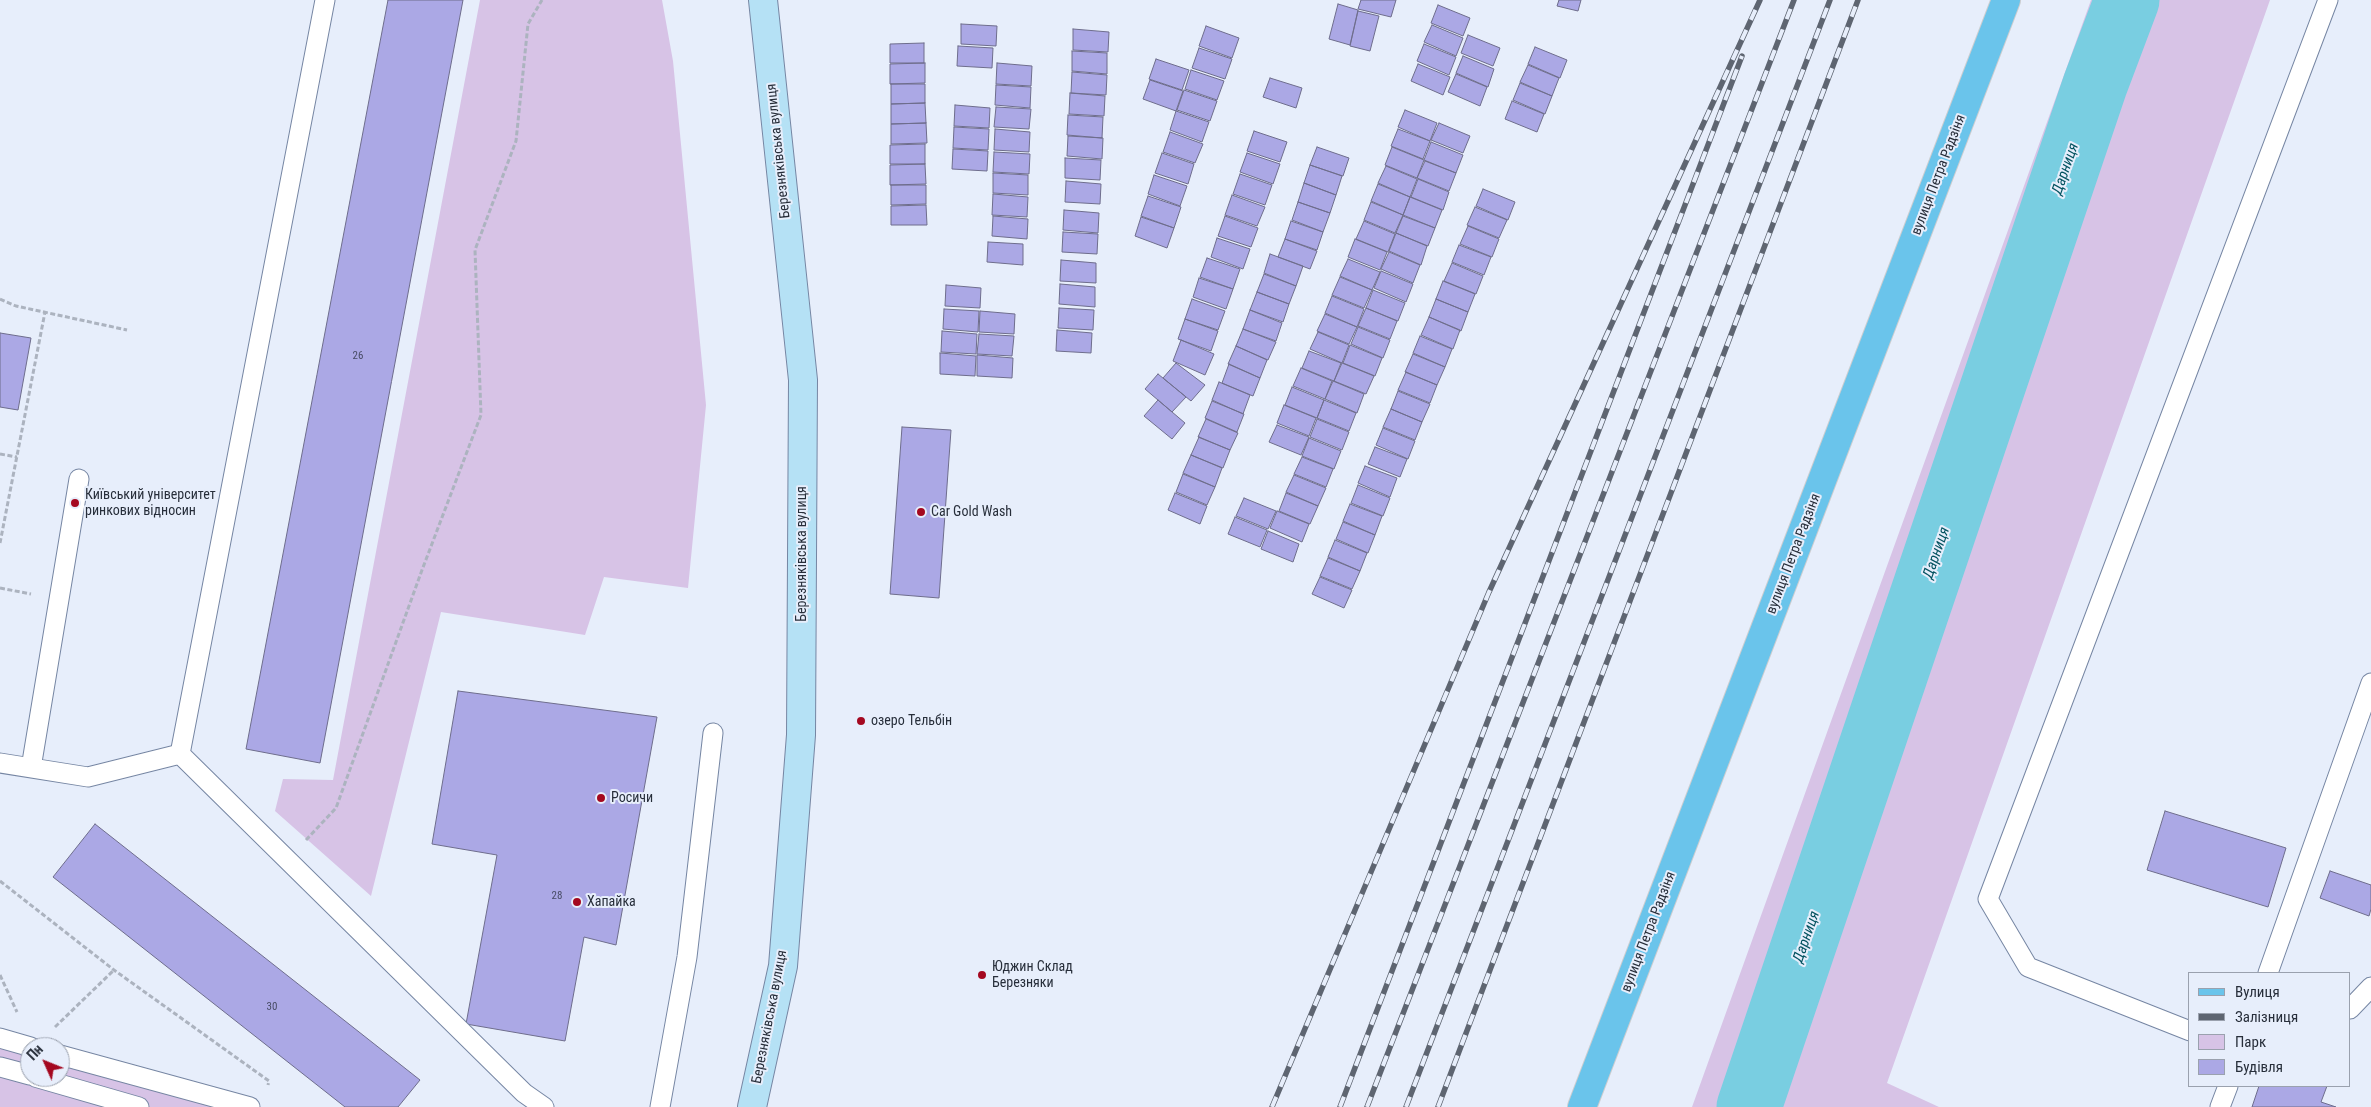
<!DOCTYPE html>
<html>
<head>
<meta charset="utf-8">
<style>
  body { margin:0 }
  #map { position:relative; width:2371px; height:1107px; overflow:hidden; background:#e7eefb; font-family:"Roboto Condensed",sans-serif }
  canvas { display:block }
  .legend { position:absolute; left:2188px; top:972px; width:162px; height:115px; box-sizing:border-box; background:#e7eefb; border:1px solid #9aa1ae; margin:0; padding:6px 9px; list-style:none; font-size:15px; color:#272e3a }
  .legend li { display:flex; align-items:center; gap:10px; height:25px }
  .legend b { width:25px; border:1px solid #9aa1ae }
  .north { position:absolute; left:20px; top:1037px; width:50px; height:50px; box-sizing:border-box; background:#e7eefb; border:1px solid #9aa1ae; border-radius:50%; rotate:314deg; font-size:14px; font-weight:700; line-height:20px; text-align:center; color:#272e3a }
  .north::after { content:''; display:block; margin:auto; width:18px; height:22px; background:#a40820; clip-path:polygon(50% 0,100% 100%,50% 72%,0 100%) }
</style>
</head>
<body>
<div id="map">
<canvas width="2371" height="1107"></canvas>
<ul class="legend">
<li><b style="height:6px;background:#6ac4eb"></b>Вулиця</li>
<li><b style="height:6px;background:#5e6571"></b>Залізниця</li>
<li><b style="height:14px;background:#d7c3e6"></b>Парк</li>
<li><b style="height:14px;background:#aba8e5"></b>Будівля</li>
</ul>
<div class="north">Пн</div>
</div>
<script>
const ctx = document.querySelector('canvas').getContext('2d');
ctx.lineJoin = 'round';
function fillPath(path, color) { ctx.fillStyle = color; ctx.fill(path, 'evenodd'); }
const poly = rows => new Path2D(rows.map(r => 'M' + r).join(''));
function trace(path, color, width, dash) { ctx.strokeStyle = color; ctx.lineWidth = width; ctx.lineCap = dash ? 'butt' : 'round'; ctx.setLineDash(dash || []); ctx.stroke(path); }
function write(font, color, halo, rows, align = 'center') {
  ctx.font = font + ' "Roboto Condensed",sans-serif'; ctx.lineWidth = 4; ctx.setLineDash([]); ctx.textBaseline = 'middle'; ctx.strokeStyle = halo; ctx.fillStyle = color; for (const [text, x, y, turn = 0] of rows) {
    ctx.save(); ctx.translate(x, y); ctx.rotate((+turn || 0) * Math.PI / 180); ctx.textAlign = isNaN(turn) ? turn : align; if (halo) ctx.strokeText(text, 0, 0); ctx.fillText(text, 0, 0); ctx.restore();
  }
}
fillPath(poly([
  [480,0,662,0,673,61,706,405,688,588,604,577,585,635,441,612,371,896,275,811,283,779,333,780],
  [2091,0,2270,0,1887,1083,1939,1107,1692,1107],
  [0,1041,30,1049,30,1077,60,1077,60,1057,240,1107,0,1107]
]), '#d7c3e6');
trace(poly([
  [1749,1107,2095,85,2127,0]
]), '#79cee1', 65);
const building = poly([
  [388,0,463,0,320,763,246,749,388,0],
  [1361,0,1396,0,1391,17,1358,9,1361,0],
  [1559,0,1581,0,1578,11,1557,6,1559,0],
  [1338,4,1358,10,1350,45,1329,39,1338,4],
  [1438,5,1470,18,1463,36,1431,23,1438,5],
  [1358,11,1379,16,1370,51,1350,46,1358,11],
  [961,24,997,26,996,46,961,44,961,24],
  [1432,25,1463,38,1456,56,1424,42,1432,25],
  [1206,26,1239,38,1232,58,1199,46,1206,26],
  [1073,29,1109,32,1108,52,1073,50,1073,29],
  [1468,35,1500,48,1493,66,1461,53,1468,35],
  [924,43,924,63,890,63,890,44,924,43],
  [1424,44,1456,57,1449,75,1417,61,1424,44],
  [958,46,993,48,992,68,957,66,958,46],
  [1535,47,1567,60,1560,78,1528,64,1535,47],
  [1199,48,1232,59,1225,79,1192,68,1199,48],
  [1072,51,1107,53,1107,74,1072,71,1072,51],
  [1463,56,1494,69,1488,87,1456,73,1463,56],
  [1156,59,1189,70,1182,90,1149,79,1156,59],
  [925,63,925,83,890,84,890,64,925,63],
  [997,63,1032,66,1031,86,996,84,997,63],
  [1418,64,1450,77,1443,95,1411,81,1418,64],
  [1528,65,1559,78,1552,96,1520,82,1528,65],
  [1191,70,1224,81,1217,100,1185,89,1191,70],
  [1072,72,1107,75,1106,95,1071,93,1072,72],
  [1456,74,1487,87,1480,106,1448,92,1456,74],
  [1270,78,1302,88,1296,108,1263,97,1270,78],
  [1150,80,1183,91,1176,111,1143,99,1150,80],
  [1520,83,1552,96,1545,114,1513,100,1520,83],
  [891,84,925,84,925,103,891,104,891,84],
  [996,85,1031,87,1030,108,995,105,996,85],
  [1184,90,1217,101,1210,121,1177,110,1184,90],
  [1070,93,1105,96,1104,116,1069,114,1070,93],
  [1512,101,1544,114,1537,132,1505,119,1512,101],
  [925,103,926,123,891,124,891,104,925,103],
  [955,105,990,108,989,128,954,126,955,105],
  [996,107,1031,109,1029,129,994,127,996,107],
  [1405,110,1437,123,1430,141,1398,127,1405,110],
  [1176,111,1209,122,1202,142,1170,130,1176,111],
  [1068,115,1103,117,1102,138,1067,135,1068,115],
  [926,123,927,143,891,144,891,124,926,123],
  [1439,123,1470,136,1463,153,1431,140,1439,123],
  [954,127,989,129,988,150,953,148,954,127],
  [995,129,1030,132,1029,152,994,150,995,129],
  [1398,129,1430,141,1423,159,1391,146,1398,129],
  [1254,131,1287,142,1280,162,1247,151,1254,131],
  [1170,132,1203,144,1195,163,1163,152,1170,132],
  [1068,136,1103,138,1102,159,1067,156,1068,136],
  [1431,142,1463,155,1456,173,1424,160,1431,142],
  [925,144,925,164,890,164,890,145,925,144],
  [1317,147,1349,158,1343,176,1310,165,1317,147],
  [1392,147,1424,160,1417,178,1385,165,1392,147],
  [953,149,988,151,987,171,952,169,953,149],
  [994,152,1030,154,1029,174,993,172,994,152],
  [1162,153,1194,164,1188,184,1155,173,1162,153],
  [1247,153,1280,164,1273,184,1240,172,1247,153],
  [1065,158,1101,160,1100,180,1065,178,1065,158],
  [1425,161,1456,173,1449,191,1417,178,1425,161],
  [925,164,926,184,890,185,890,165,925,164],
  [1310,165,1342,176,1336,195,1304,183,1310,165],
  [1386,166,1417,179,1410,197,1378,183,1386,166],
  [993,173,1028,175,1028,195,993,193,993,173],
  [1240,174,1272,185,1265,205,1233,194,1240,174],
  [1154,175,1187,186,1180,206,1148,194,1154,175],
  [1418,179,1449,192,1443,210,1411,197,1418,179],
  [1066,181,1101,184,1100,204,1065,202,1066,181],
  [1304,183,1336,195,1330,213,1298,202,1304,183],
  [1378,184,1410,197,1403,215,1371,201,1378,184],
  [891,185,926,185,926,204,891,205,891,185],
  [1483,189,1515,202,1508,220,1476,206,1483,189],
  [993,194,1028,197,1027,217,992,215,993,194],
  [1232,195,1265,207,1257,226,1225,215,1232,195],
  [1148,196,1181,207,1174,228,1141,216,1148,196],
  [1410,197,1442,210,1435,228,1403,215,1410,197],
  [1298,202,1330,213,1323,232,1292,220,1298,202],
  [1371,202,1403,215,1395,233,1364,220,1371,202],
  [926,205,927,225,891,225,891,206,926,205],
  [1475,207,1507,220,1499,238,1467,225,1475,207],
  [1064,210,1099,213,1098,233,1063,230,1064,210],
  [993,216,1028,219,1027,239,992,236,993,216],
  [1225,216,1258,228,1251,247,1218,236,1225,216],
  [1403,216,1435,228,1428,246,1396,233,1403,216],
  [1141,217,1174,228,1167,248,1135,236,1141,217],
  [1291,221,1323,232,1317,250,1285,239,1291,221],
  [1364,221,1395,234,1388,252,1356,239,1364,221],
  [1468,226,1499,239,1492,257,1460,244,1468,226],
  [1063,232,1098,234,1097,254,1062,252,1063,232],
  [1396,233,1427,246,1421,265,1389,251,1396,233],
  [1217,238,1250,249,1243,269,1211,257,1217,238],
  [1285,239,1317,251,1310,269,1278,257,1285,239],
  [1355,239,1387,252,1380,270,1348,257,1355,239],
  [988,242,1023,244,1023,265,987,262,988,242],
  [1459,245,1491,257,1484,275,1452,262,1459,245],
  [1389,252,1420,265,1413,283,1381,269,1389,252],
  [1270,254,1303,266,1296,286,1264,273,1270,254],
  [1207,258,1240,269,1233,289,1200,277,1207,258],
  [1348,259,1380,272,1372,290,1340,276,1348,259],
  [1061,260,1096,263,1096,283,1060,281,1061,260],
  [1452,263,1483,276,1476,294,1444,281,1452,263],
  [1381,271,1413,284,1406,302,1374,288,1381,271],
  [1264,274,1296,286,1289,304,1257,292,1264,274],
  [1340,277,1372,290,1364,308,1332,295,1340,277],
  [1199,278,1233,289,1226,309,1193,297,1199,278],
  [1443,281,1475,294,1468,312,1436,299,1443,281],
  [1060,284,1095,287,1095,307,1059,304,1060,284],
  [946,285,981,288,980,308,945,306,946,285],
  [1373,290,1405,303,1398,321,1366,308,1373,290],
  [1257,292,1289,304,1283,322,1250,310,1257,292],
  [1332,296,1364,309,1357,327,1325,313,1332,296],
  [1192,299,1225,311,1218,330,1185,319,1192,299],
  [1436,299,1468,312,1461,331,1429,317,1436,299],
  [1059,308,1094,310,1093,330,1058,328,1059,308],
  [1366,308,1397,321,1390,339,1358,326,1366,308],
  [944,309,979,311,978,332,943,329,944,309],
  [1250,310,1282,323,1276,341,1243,329,1250,310],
  [980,311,1015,314,1014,334,979,332,980,311],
  [1325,314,1357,327,1349,344,1317,331,1325,314],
  [1429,317,1460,330,1453,349,1421,335,1429,317],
  [1185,319,1218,331,1211,351,1178,339,1185,319],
  [1358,327,1390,340,1383,358,1351,344,1358,327],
  [1243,329,1276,342,1268,360,1236,346,1243,329],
  [1057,330,1092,333,1091,353,1056,351,1057,330],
  [942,331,977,334,976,354,941,352,942,331],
  [1318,332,1349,345,1342,363,1310,349,1318,332],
  [0,333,31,338,18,410,0,407,0,333],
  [979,334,1014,336,1012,356,977,354,979,334],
  [1420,336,1452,349,1445,367,1413,353,1420,336],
  [1181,340,1214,354,1205,375,1173,361,1181,340],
  [1350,345,1382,358,1375,376,1343,363,1350,345],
  [1236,346,1267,360,1260,378,1228,364,1236,346],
  [1309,351,1341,363,1334,381,1302,368,1309,351],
  [940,353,976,356,975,376,940,374,940,353],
  [1413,354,1445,367,1437,385,1405,372,1413,354],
  [977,355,1013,358,1012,378,977,376,977,355],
  [1176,363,1205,385,1191,401,1163,378,1176,363],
  [1342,363,1374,376,1366,394,1334,381,1342,363],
  [1229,364,1260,378,1253,396,1222,383,1229,364],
  [1301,368,1332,381,1325,399,1293,386,1301,368],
  [1406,372,1437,385,1430,403,1398,390,1406,372],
  [1158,374,1186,397,1172,412,1145,389,1158,374],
  [1333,381,1364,394,1357,413,1325,399,1333,381],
  [1219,382,1250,395,1243,414,1212,400,1219,382],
  [1292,387,1324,400,1317,418,1285,405,1292,387],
  [1398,391,1430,404,1422,422,1391,409,1398,391],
  [1158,400,1185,423,1172,439,1144,416,1158,400],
  [1324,400,1356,413,1349,431,1317,418,1324,400],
  [1212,401,1244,414,1237,432,1205,418,1212,401],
  [1284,405,1316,418,1309,436,1277,423,1284,405],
  [1391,409,1422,422,1415,440,1383,427,1391,409],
  [1206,419,1238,433,1230,450,1198,437,1206,419],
  [1317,419,1349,432,1342,450,1310,437,1317,419],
  [1277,425,1309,437,1301,455,1269,442,1277,425],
  [902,427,951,430,939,598,890,594,902,427],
  [1383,428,1415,441,1408,459,1376,445,1383,428],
  [1199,437,1230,450,1223,468,1191,455,1199,437],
  [1309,438,1341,451,1334,469,1302,456,1309,438],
  [1375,447,1407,459,1400,477,1368,464,1375,447],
  [1191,455,1222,468,1215,487,1183,473,1191,455],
  [1302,457,1333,469,1326,487,1294,474,1302,457],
  [1365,466,1397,478,1390,497,1358,483,1365,466],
  [1183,474,1215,487,1207,505,1176,492,1183,474],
  [1294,475,1326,488,1318,506,1286,492,1294,475],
  [1358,485,1390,498,1383,516,1351,503,1358,485],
  [1175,493,1207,506,1200,524,1168,510,1175,493],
  [1286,493,1318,506,1310,524,1279,511,1286,493],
  [1244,498,1276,511,1268,529,1236,516,1244,498],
  [1350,504,1382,516,1375,535,1343,521,1350,504],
  [1277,511,1309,524,1302,542,1270,528,1277,511],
  [1235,517,1267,530,1260,547,1228,534,1235,517],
  [1343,522,1375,535,1368,553,1336,539,1343,522],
  [1268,531,1299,544,1293,562,1261,549,1268,531],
  [1335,540,1367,553,1360,571,1328,557,1335,540],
  [1328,558,1360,571,1352,589,1320,576,1328,558],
  [1320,577,1352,590,1344,608,1312,594,1320,577],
  [458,691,657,717,616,945,584,937,565,1041,466,1024,497,855,432,844,458,691],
  [2165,811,2286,848,2268,907,2147,870,2165,811],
  [95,824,420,1080,398,1107,345,1107,53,877,95,824],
  [2330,871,2371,885,2371,909,2369,916,2320,898,2330,871],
  [2259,1086,2327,1086,2321,1102,2336,1107,2252,1107,2259,1086]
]);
fillPath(building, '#aba8e5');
trace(building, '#6e6d8c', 1);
const lane = poly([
  [325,0,180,754,524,1093,544,1107],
  [0,763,88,777,180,754],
  [31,768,79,479],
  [2268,973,2371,683],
  [2350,1009,2371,987],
  [2190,1031,2028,967,1988,899,2328,0],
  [0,1038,31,1047],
  [60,1055,250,1107],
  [0,1067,30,1075],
  [35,1077,139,1107],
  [660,1107,687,957,713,733],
  [2220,1107,2228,1086]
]);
const secondary = poly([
  [752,1107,783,966,801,735,803,380,763,0]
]);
const primary = poly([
  [1582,1107,2006,0]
]);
trace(lane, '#7686a3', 21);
trace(secondary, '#7686a3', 30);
trace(primary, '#cbcdd0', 30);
trace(poly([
  [0,299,16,306,127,330],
  [0,454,17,457],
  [0,543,45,312],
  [0,588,31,594],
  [306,840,336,808,422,570,481,415,475,250,516,141,528,24,542,0],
  [0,881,114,970,269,1081,268,1085],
  [0,975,17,1012],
  [55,1027,114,970]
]), '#acb3bf', 3, [5, 2.5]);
trace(lane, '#fff', 19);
trace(secondary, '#b5e1f5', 28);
trace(primary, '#6ac4eb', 28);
const rail = poly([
  [1272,1107,1489,592,1760,0],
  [1340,1107,1742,56],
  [1367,1107,1794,0],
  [1406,1107,1830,0],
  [1438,1107,1858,0]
]);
trace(rail, '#5e6571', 5.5);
trace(rail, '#e7eefb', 4, [11]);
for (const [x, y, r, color] of [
  [75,503,5,"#a40820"],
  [921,512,5,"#a40820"],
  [861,721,5,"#a40820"],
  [601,798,5,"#a40820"],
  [577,902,5,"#a40820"],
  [982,975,5,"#a40820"]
]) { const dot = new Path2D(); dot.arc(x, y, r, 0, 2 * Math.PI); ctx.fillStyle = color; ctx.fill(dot); trace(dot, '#e7eefb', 2); }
write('11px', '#484c65', null, [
  ["26",358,356],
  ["28",557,896],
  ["30",272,1007]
]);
write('14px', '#272e3a', '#e7eefb', [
  ["Березняківська вулиця",779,151,-96],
  ["вулиця Петра Радзіня",1939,175,-69],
  ["Березняківська вулиця",802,554,-90],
  ["вулиця Петра Радзіня",1794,554,-69],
  ["вулиця Петра Радзіня",1649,932,-69],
  ["Березняківська вулиця",770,1017,-79]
]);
write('14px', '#272e3a', '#e7eefb', [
  ["Київський університет",85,495],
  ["ринкових відносин",85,511],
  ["Car Gold Wash",931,512],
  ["озеро Тельбін",871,721],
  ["Росичи",611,798],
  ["Хапайка",587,902],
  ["Юджин Склад",992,967],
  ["Березняки",992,983]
], 'left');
write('italic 15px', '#045360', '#e7eefb', [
  ["Дарниця",2066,169,-71],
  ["Дарниця",1937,553,-71],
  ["Дарниця",1807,937,-71]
]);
</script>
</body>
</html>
